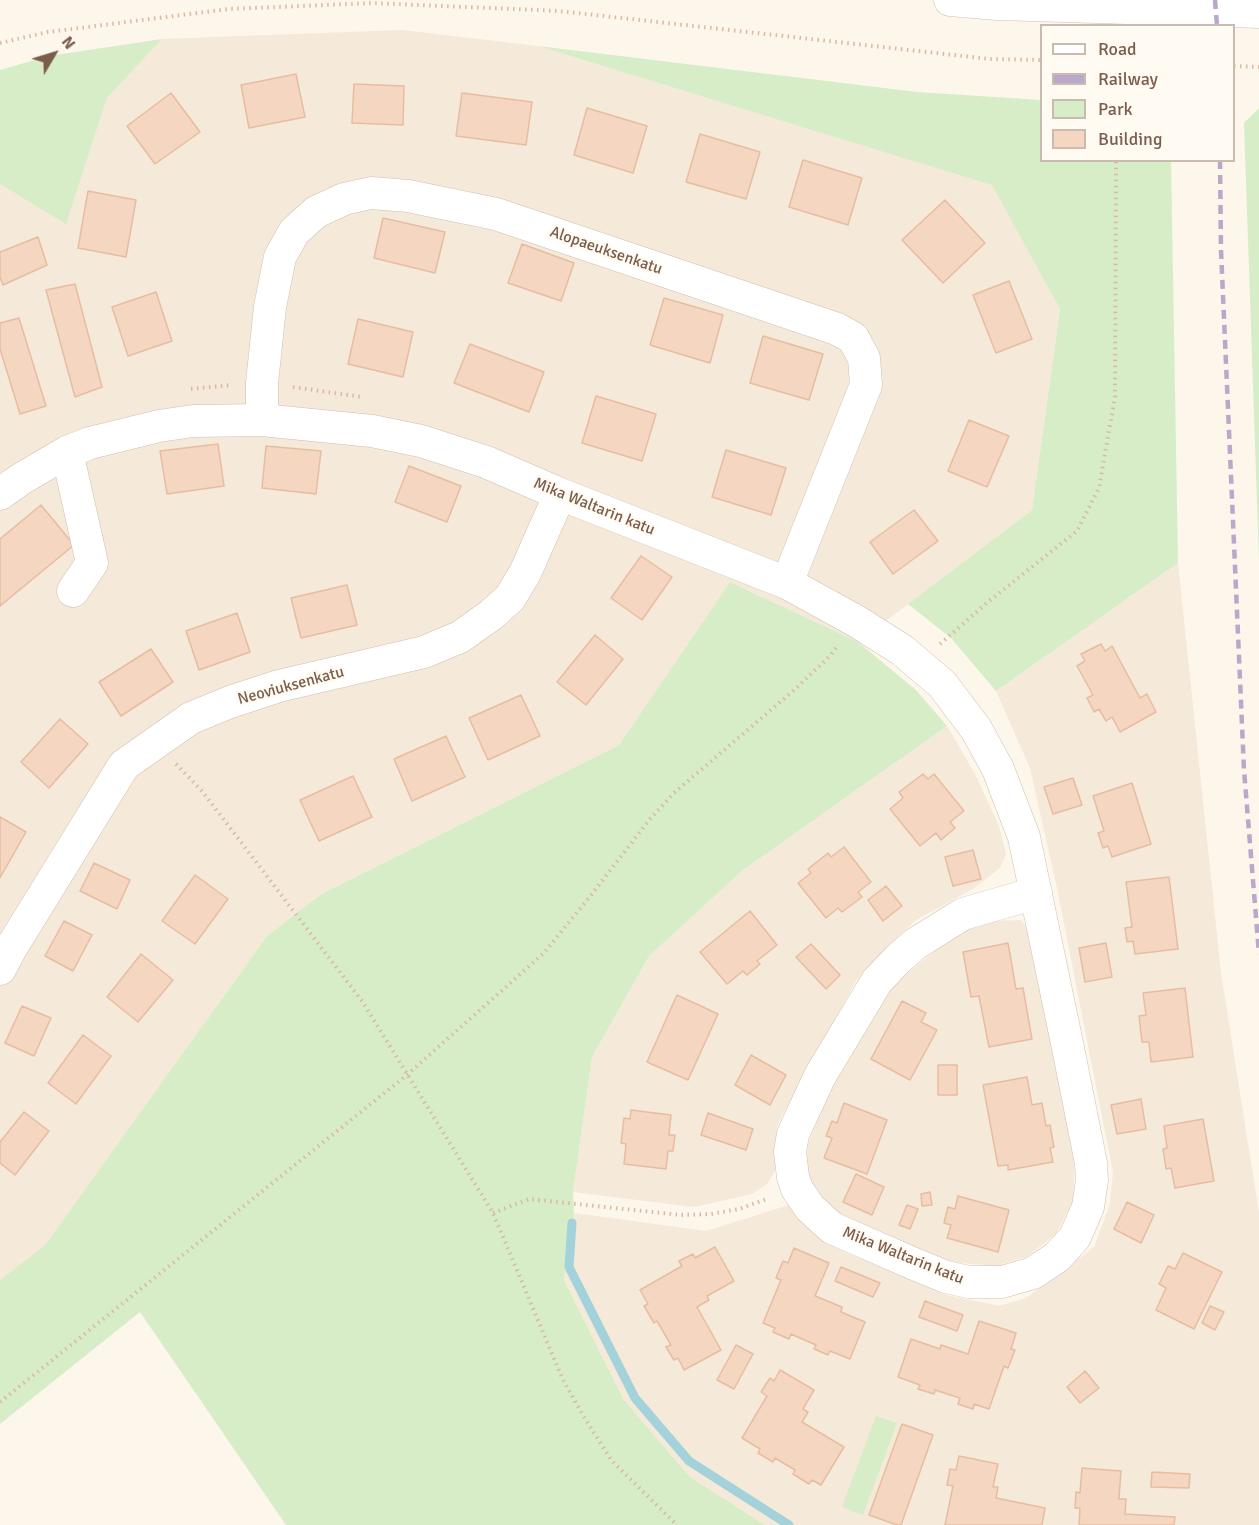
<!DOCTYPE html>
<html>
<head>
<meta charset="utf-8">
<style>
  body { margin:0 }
  #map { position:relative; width:1259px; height:1525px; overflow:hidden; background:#fdf6eb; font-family:Signika,sans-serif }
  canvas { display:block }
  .legend { position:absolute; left:1040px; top:24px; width:195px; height:138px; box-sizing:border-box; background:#fffaf2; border:2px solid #cabbb0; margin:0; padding:8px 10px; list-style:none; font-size:18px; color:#7b5d4c }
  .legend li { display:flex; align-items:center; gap:12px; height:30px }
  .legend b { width:30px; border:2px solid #cabbb0 }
  .north { position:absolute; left:24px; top:24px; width:60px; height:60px; -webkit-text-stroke:4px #fffaf2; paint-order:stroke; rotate:52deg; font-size:16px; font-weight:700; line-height:24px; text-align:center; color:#7b5d4c }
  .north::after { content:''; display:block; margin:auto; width:21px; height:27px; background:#7b5d4c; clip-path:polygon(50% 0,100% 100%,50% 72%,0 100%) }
</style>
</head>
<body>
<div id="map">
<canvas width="1259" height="1525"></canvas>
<ul class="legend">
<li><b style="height:8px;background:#fff"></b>Road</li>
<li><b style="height:8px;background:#baa7c9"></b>Railway</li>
<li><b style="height:16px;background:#d6edc8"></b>Park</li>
<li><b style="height:16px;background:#f4d6c1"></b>Building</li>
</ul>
<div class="north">N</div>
</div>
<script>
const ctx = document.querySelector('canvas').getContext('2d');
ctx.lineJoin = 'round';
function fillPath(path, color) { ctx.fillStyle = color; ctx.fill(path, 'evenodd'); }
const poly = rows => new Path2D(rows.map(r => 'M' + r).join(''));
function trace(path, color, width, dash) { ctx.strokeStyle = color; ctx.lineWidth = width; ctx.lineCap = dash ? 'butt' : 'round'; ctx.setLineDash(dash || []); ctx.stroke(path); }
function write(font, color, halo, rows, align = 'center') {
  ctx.font = font + ' Signika,sans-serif'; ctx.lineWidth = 4.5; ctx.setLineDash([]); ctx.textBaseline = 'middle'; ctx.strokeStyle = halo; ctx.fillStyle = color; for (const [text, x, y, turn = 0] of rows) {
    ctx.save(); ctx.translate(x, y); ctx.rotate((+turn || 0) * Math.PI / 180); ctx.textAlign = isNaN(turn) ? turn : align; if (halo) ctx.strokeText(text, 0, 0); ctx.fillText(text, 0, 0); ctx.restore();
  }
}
fillPath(poly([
  [402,30,538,46,992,184,1060,309,1032,510,858,642,730,582,619,745,320,895,267,936,45,1245,0,1280,0,184,66,223,107,98,162,39],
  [1178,563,1221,973,1259,1213,1259,1525,765,1525,690,1477,624,1400,564,1280,574,1213,706,1231,789,1205,842,1251,947,1295,999,1306,1026,1298,1094,1247,1110,1204,1113,1172,1057,888,1030,768,996,691],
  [947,726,975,774,999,826,1006,854,1000,868,973,889,916,920,879,955,856,981,777,1125,775,1171,767,1184,752,1194,694,1207,573,1192,592,1057,649,956,743,870],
  [1021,920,1030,932,1075,1159,1073,1201,1056,1234,1026,1257,996,1266,949,1262,834,1212,812,1188,806,1166,808,1144,822,1108,859,1036,890,989,916,966,958,933,989,921]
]), '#f5e9d9');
fillPath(poly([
  [162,39,107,98,66,224,0,184,0,70,49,56],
  [538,46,917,92,1041,100,1042,160,1171,161,1178,563,996,691,951,638,908,604,1032,510,1060,309,992,185],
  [1259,108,1259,561,1244,123],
  [730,582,858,642,916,690,947,726,743,870,649,956,592,1057,573,1192,574,1213,564,1280,624,1400,690,1477,765,1525,286,1525,140,1312,0,1424,0,1280,45,1245,267,936,320,895,619,745],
  [876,1416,897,1423,863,1515,842,1507]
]), '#d6edc8');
trace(poly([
  [572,1223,569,1267,635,1398,689,1461,789,1525]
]), '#a3d2db', 9);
const building = poly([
  [296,74,305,117,249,128,241,85,296,74],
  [354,84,404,86,403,125,352,123,354,84],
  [171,93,200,132,155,164,127,126,171,93],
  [462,93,532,102,526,145,456,136,462,93],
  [587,108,647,126,633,173,574,155,587,108],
  [700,134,760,152,746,199,686,182,700,134],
  [803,160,862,178,848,225,789,207,803,160],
  [88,191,136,200,126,257,78,248,88,191],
  [945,200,985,243,943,283,902,240,945,200],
  [383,218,445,232,435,273,374,258,383,218],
  [38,237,47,265,3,285,0,277,0,252,38,237],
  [522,244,574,263,561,301,508,283,522,244],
  [1009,281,1032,339,996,353,973,295,1009,281],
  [75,284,102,387,75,397,46,290,75,284],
  [156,292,172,341,128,356,112,307,156,292],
  [664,298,723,315,710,363,650,345,664,298],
  [19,318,46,406,20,414,0,349,0,323,19,318],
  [358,319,413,332,403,377,348,364,358,319],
  [763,336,823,354,809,400,750,383,763,336],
  [470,344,544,372,529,412,454,383,470,344],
  [596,396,656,414,642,461,582,443,596,396],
  [969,420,1009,436,987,487,948,471,969,420],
  [218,444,224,486,167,494,160,451,218,444],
  [266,446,321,451,316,494,262,488,266,446],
  [726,450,786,468,771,515,712,497,726,450],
  [409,466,461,486,447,522,395,502,409,466],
  [41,505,74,545,0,606,0,539,41,505],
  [914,510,938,541,893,574,870,542,914,510],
  [641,556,672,577,642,620,611,598,641,556],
  [347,585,357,625,301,638,291,598,347,585],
  [237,613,250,652,199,670,186,631,237,613],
  [595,635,623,659,586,705,557,682,595,635],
  [1101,644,1105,651,1112,646,1140,698,1147,694,1156,712,1120,732,1112,717,1106,721,1099,709,1094,712,1087,698,1093,695,1077,666,1085,661,1081,654,1101,644],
  [151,649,173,682,121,716,99,682,151,649],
  [521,695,540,736,488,760,469,718,521,695],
  [60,719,88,744,49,788,21,762,60,719],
  [446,736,465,777,412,801,394,759,446,736],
  [923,774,928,779,934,774,964,811,950,822,955,828,941,840,936,833,920,846,890,809,903,798,899,792,923,774],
  [353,776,372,817,319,841,300,800,353,776],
  [1073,778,1082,805,1053,814,1044,787,1073,778],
  [1132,783,1151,844,1112,857,1108,846,1103,848,1098,833,1104,831,1093,796,1132,783],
  [0,817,26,832,0,878,0,817],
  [844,847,871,882,858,892,862,897,842,912,838,908,826,918,798,883,811,873,808,869,828,853,831,857,844,847],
  [973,850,981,879,953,886,945,857,973,850],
  [94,863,130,880,117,909,80,891,94,863],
  [195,875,228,899,195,944,162,921,195,875],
  [1169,877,1178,949,1135,954,1133,941,1127,942,1125,928,1132,927,1126,882,1169,877],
  [886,886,902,906,883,921,868,900,886,886],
  [750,911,777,945,757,961,760,964,747,975,743,971,727,984,700,952,750,911],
  [64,921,92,935,73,971,45,956,64,921],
  [1008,943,1016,989,1023,988,1032,1039,989,1047,979,996,971,997,963,952,1008,943],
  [1106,943,1112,977,1085,982,1079,948,1106,943],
  [811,944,840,975,826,989,796,957,811,944],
  [141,954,173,980,138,1022,107,997,141,954],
  [1185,988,1193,1057,1151,1062,1149,1042,1142,1042,1139,1016,1146,1015,1143,993,1185,988],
  [677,995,718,1014,688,1080,647,1062,677,995],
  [902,1001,926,1013,921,1022,937,1030,910,1080,871,1059,902,1001],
  [22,1006,51,1018,34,1056,5,1043,22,1006],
  [83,1035,111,1056,76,1104,48,1083,83,1035],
  [751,1055,786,1075,770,1105,735,1085,751,1055],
  [938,1065,957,1065,957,1095,938,1095,938,1065],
  [1027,1077,1032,1105,1042,1103,1046,1126,1050,1125,1054,1147,1050,1148,1053,1162,1008,1170,1008,1165,998,1166,983,1085,1027,1077],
  [1141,1099,1146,1129,1117,1134,1111,1105,1141,1099],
  [844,1103,887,1120,867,1174,824,1158,832,1138,826,1136,832,1121,837,1123,844,1103],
  [631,1110,671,1115,669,1135,675,1135,673,1151,668,1151,666,1169,624,1164,626,1144,621,1143,624,1118,630,1119,631,1110],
  [24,1112,49,1131,15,1175,0,1163,0,1142,24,1112],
  [708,1113,753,1129,746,1150,701,1135,708,1113],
  [1203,1119,1214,1181,1175,1188,1171,1168,1166,1169,1163,1149,1167,1148,1164,1126,1203,1119],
  [856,1174,884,1187,872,1215,843,1202,856,1174],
  [930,1192,932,1205,922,1206,921,1194,930,1192],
  [958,1196,1009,1210,998,1252,947,1238,951,1225,944,1223,948,1207,955,1209,958,1196],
  [1127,1202,1154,1215,1141,1243,1114,1229,1127,1202],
  [907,1205,918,1209,910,1229,899,1225,907,1205],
  [715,1247,734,1281,707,1296,709,1300,697,1307,721,1350,684,1370,678,1358,674,1360,666,1347,671,1345,657,1321,654,1323,644,1306,648,1304,640,1290,682,1266,679,1261,693,1254,695,1258,715,1247],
  [794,1248,829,1263,815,1296,842,1307,841,1312,865,1322,850,1359,830,1351,828,1355,814,1349,816,1345,791,1334,789,1339,773,1332,775,1328,763,1323,781,1280,776,1278,783,1261,788,1263,794,1248],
  [1183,1253,1222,1272,1194,1329,1156,1310,1166,1288,1159,1284,1168,1266,1175,1269,1183,1253],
  [841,1267,880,1283,873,1297,835,1281,841,1267],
  [925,1301,963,1315,957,1331,919,1317,925,1301],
  [1210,1306,1224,1312,1215,1330,1202,1323,1210,1306],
  [979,1321,1016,1333,1011,1349,1015,1350,1008,1368,1004,1366,989,1409,974,1404,973,1409,958,1404,960,1398,935,1390,934,1394,918,1389,920,1385,898,1377,911,1339,940,1349,941,1345,968,1354,979,1321],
  [736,1345,753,1354,734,1389,717,1380,736,1345],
  [780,1370,814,1390,803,1409,808,1412,802,1422,844,1447,821,1485,812,1480,809,1484,793,1474,795,1470,775,1458,773,1462,758,1453,760,1449,742,1438,767,1396,761,1392,770,1378,774,1381,780,1370],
  [1085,1371,1099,1388,1080,1403,1067,1387,1085,1371],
  [902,1424,933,1435,901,1525,897,1525,869,1515,902,1424],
  [959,1456,998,1464,993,1487,998,1487,996,1498,1045,1508,1042,1525,945,1525,953,1486,947,1485,950,1469,956,1470,959,1456],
  [1082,1468,1121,1471,1119,1499,1126,1499,1125,1514,1175,1517,1174,1525,1079,1525,1080,1508,1075,1508,1076,1492,1080,1493,1082,1468],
  [1152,1472,1190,1474,1189,1488,1151,1487,1152,1472]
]);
fillPath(building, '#f4d6c1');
trace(building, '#e7bda1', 1.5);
const minor = poly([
  [950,0,997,4,1259,12],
  [262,420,262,383,270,307,280,257,294,232,316,212,344,199,371,193,408,196,496,214,837,329,853,338,864,358,866,385,787,583],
  [67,452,92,563,73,591],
  [0,494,21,479,67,452,90,443,159,426,193,421,262,420,372,431,421,441,486,462,560,494,787,583,856,621,902,650,942,684,976,729,998,769,1024,837,1068,1048,1091,1163,1092,1180,1088,1207,1075,1237,1057,1257,1033,1273,1002,1282,969,1282,946,1277,912,1263,832,1228,810,1208,797,1189,793,1177,790,1152,793,1134,820,1076,877,981,898,959,915,944,963,914,1036,893],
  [0,969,11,948,124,765,191,718,230,702,279,686,424,652,460,637,491,615,510,598,525,573,560,494]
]);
trace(minor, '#d1bfaf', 33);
trace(poly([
  [0,43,48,32,229,9,373,3,559,11,990,59,1042,60],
  [1234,66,1259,67],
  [293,387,362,397],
  [191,389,231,385],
  [940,644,988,602,1077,531,1099,488,1115,397,1116,160],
  [176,764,202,791,362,1001,493,1213,563,1380,584,1417,612,1461,677,1525],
  [493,1213,529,1199,681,1215,711,1214,739,1209,769,1198],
  [0,1402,408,1074,544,953,592,894,650,819,674,793,793,691,830,656,838,645]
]), '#dab9a3', 4, [1.5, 4.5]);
trace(minor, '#fff', 32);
trace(poly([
  [1215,0,1217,26],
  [1220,160,1221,250,1244,770,1259,954]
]), '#baa7c9', 4.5, [9, 6]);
write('16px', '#7b5d4c', '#fffaf2', [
  ["Alopaeuksenkatu",606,251,19],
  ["Mika Waltarin katu",594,507,22],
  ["Neoviuksenkatu",291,686,-15],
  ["Mika Waltarin katu",903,1256,22]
]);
</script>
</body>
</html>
